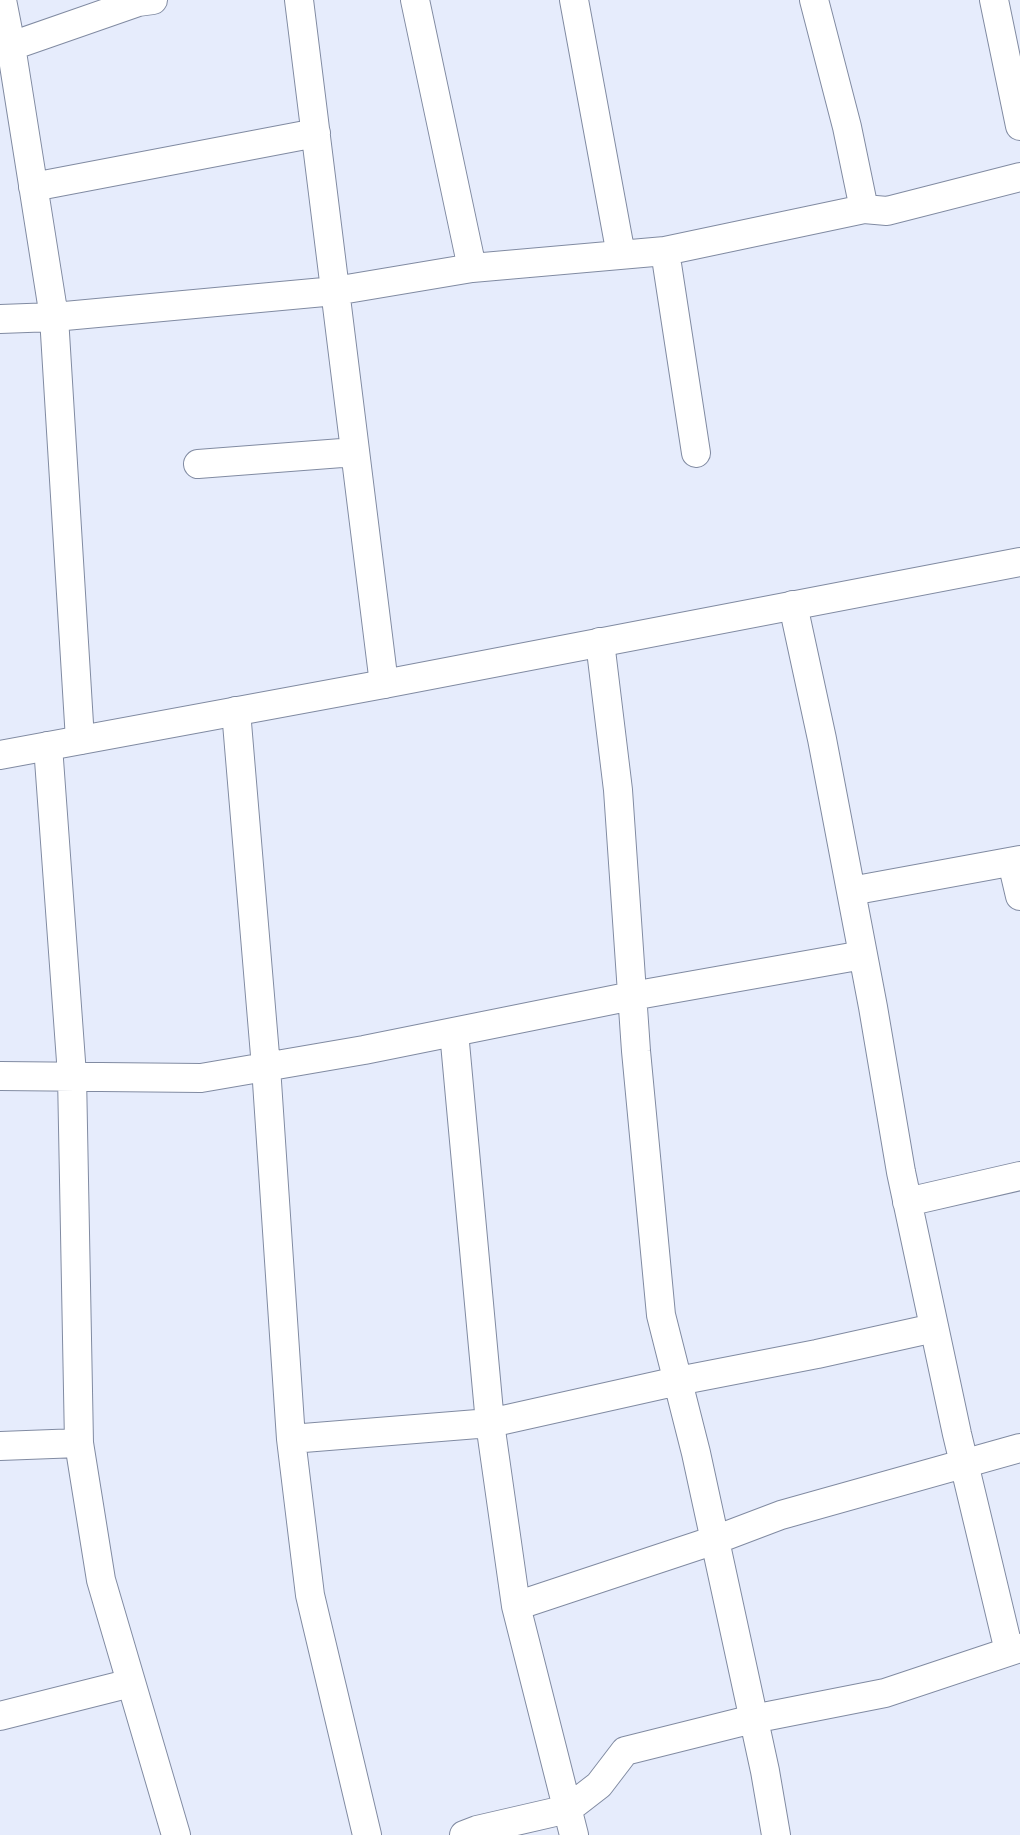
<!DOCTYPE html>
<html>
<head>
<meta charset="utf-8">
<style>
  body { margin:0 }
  canvas { display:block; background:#e6ecfc }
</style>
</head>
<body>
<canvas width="1020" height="1835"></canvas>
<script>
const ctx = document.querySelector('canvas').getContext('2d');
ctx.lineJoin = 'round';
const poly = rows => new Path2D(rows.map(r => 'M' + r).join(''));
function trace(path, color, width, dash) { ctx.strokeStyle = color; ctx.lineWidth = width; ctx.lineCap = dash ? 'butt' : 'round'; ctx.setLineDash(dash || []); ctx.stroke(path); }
const minor = poly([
  [2,0,11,46,54,317,80,740],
  [299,0,384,684],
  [415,0,472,268],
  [574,0,621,255],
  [814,0,847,127,864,209],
  [994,0,1020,126],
  [0,50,138,2,153,0],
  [33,187,316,133],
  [665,251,696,453],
  [0,319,54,317,335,291,472,268,665,251,864,209,887,211,1020,177],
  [198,464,355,452],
  [793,605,822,739,873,1007,901,1172,957,1434,1009,1651],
  [600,642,618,790,636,1051,661,1315,696,1453,765,1771,776,1835],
  [236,711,266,1067,291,1439,310,1595,367,1835],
  [48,746,72,1075,79,1443,101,1580,176,1835],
  [1012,862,1020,896],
  [851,891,1020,860],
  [454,1032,490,1423,516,1606,574,1835],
  [0,1076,201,1078,364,1050,632,996,863,955],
  [907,1202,1020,1176],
  [291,1439,490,1423,678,1381,817,1354,934,1328],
  [0,1446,79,1443],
  [516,1606,715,1540,781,1515,1020,1448],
  [0,1716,131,1683],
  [464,1835,477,1830,568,1809,599,1785,625,1751,753,1719,885,1693,1020,1648]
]);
const tertiary = poly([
  [0,755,384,684,1020,562]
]);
trace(minor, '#818ba2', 30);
trace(tertiary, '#818ba2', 30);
trace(minor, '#fff', 28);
trace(tertiary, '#fff', 28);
</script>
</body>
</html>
